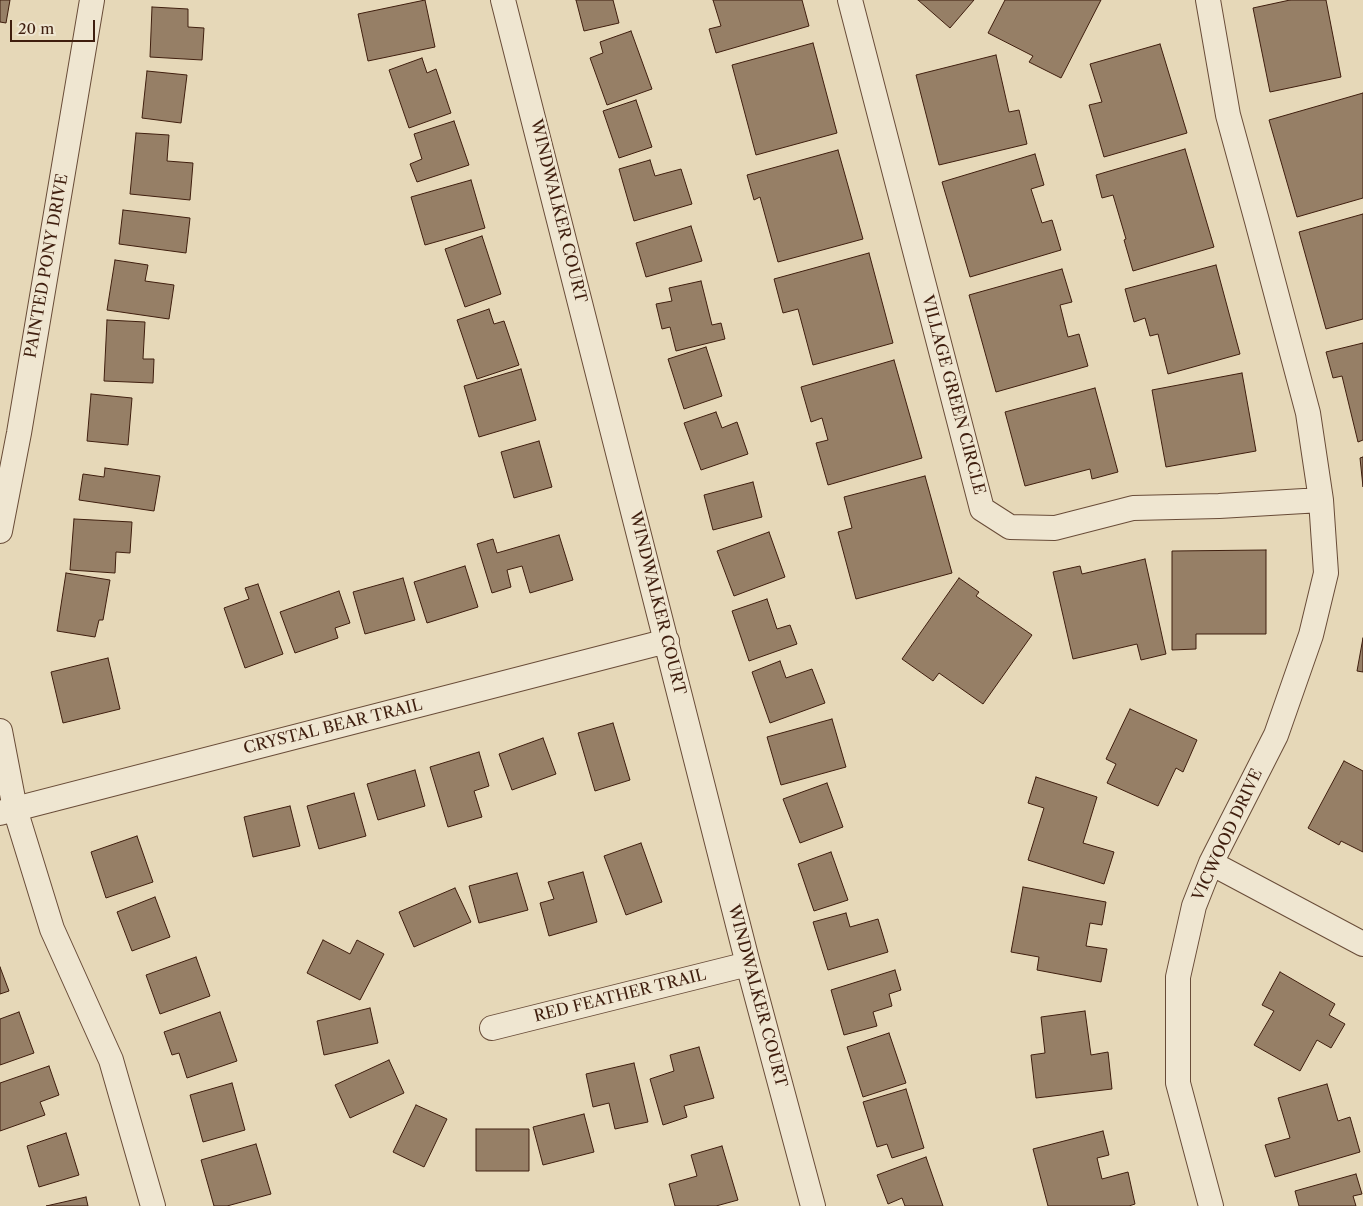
<!DOCTYPE html>
<html>
<head>
<meta charset="utf-8">
<style>
  body { margin:0 }
  #map { position:relative; width:1363px; height:1206px; overflow:hidden; background:#e6d8b8; font-family:"Libre Caslon Text",serif }
  canvas { display:block }
  .scale { position:absolute; left:10px; top:20px; width:85px; height:22px; box-sizing:border-box; border:2px solid #3f1e0e; border-top:0; padding-left:6px; font-size:15px; line-height:18px; white-space:nowrap; color:#3f1e0e; -webkit-text-stroke:4px #efe6d1; paint-order:stroke }
</style>
</head>
<body>
<div id="map">
<canvas width="1363" height="1206"></canvas>
<div class="scale">20 m</div>
</div>
<script>
const ctx = document.querySelector('canvas').getContext('2d');
ctx.lineJoin = 'round';
function fillPath(path, color) { ctx.fillStyle = color; ctx.fill(path, 'evenodd'); }
const poly = rows => new Path2D(rows.map(r => 'M' + r).join(''));
function trace(path, color, width, dash) { ctx.strokeStyle = color; ctx.lineWidth = width; ctx.lineCap = dash ? 'butt' : 'round'; ctx.setLineDash(dash || []); ctx.stroke(path); }
function write(font, color, halo, rows, align = 'center') {
  ctx.font = font + ' "Libre Caslon Text",serif'; ctx.lineWidth = 5; ctx.setLineDash([]); ctx.textBaseline = 'middle'; ctx.strokeStyle = halo; ctx.fillStyle = color; for (const [text, x, y, turn = 0] of rows) {
    ctx.save(); ctx.translate(x, y); ctx.rotate((+turn || 0) * Math.PI / 180); ctx.textAlign = isNaN(turn) ? turn : align; if (halo) ctx.strokeText(text, 0, 0); ctx.fillText(text, 0, 0); ctx.restore();
  }
}
const building = poly([
  [0,0,10,0,6,23,0,22,0,0],
  [425,0,435,47,368,61,358,14,425,0],
  [576,0,613,0,619,23,584,31,576,0],
  [713,0,802,0,809,26,716,53,709,29,721,26,713,0],
  [918,0,974,0,950,28,918,0],
  [1005,0,1101,0,1061,78,1029,62,1033,56,988,33,1005,0],
  [1290,0,1326,0,1341,77,1270,92,1253,8,1290,0],
  [152,7,188,9,188,27,204,28,202,60,150,57,152,7],
  [631,31,652,89,607,105,590,58,603,53,600,42,631,31],
  [813,43,837,133,756,155,732,65,813,43],
  [1160,44,1187,133,1104,157,1089,105,1102,102,1090,64,1160,44],
  [996,55,1009,112,1019,110,1027,144,939,165,916,75,996,55],
  [422,58,427,73,436,69,451,113,409,128,389,70,422,58],
  [147,71,187,75,181,123,142,118,147,71],
  [1363,93,1363,198,1297,217,1269,120,1363,93],
  [636,100,652,147,619,158,603,111,636,100],
  [454,121,469,165,417,182,410,164,422,159,414,134,454,121],
  [136,133,169,135,167,161,193,163,190,200,130,194,136,133],
  [1185,149,1214,247,1133,271,1124,240,1126,239,1113,195,1102,198,1096,175,1185,149],
  [838,150,863,239,778,262,760,197,754,200,747,175,838,150],
  [1035,154,1044,185,1031,189,1042,223,1052,220,1061,250,970,277,942,182,1035,154],
  [650,160,655,176,681,169,692,204,634,221,619,169,650,160],
  [471,180,485,228,425,245,411,197,471,180],
  [123,210,190,218,186,253,119,244,123,210],
  [1363,214,1363,319,1326,329,1299,232,1363,214],
  [691,226,702,261,646,277,636,243,691,226],
  [482,236,501,294,465,307,445,249,482,236],
  [869,253,893,343,813,365,798,309,783,313,774,279,869,253],
  [115,260,148,265,145,281,174,285,169,319,107,310,115,260],
  [1216,265,1240,354,1168,374,1158,334,1150,336,1145,318,1134,322,1125,289,1216,265],
  [1062,269,1072,302,1060,305,1068,337,1079,334,1088,366,996,392,969,295,1062,269],
  [701,281,712,325,721,323,725,339,676,351,670,327,662,329,656,304,672,301,669,288,701,281],
  [489,309,494,324,504,321,519,365,477,379,457,320,489,309],
  [107,320,145,322,143,359,154,359,153,383,104,381,107,320],
  [1363,343,1363,440,1358,442,1342,376,1333,378,1326,352,1363,343],
  [706,347,722,396,684,409,668,359,706,347],
  [894,360,922,458,828,485,816,443,828,440,822,418,811,422,801,387,894,360],
  [521,369,536,420,479,437,464,386,521,369],
  [1242,373,1256,451,1166,467,1152,390,1242,373],
  [1095,388,1118,472,1092,479,1090,469,1025,486,1005,412,1095,388],
  [91,394,132,398,128,445,87,441,91,394],
  [716,412,722,428,737,422,748,454,701,470,684,423,716,412],
  [539,441,552,487,514,498,501,452,539,441],
  [1363,457,1363,487,1360,458,1363,457],
  [105,468,160,476,154,511,79,500,83,474,104,477,105,468],
  [925,476,952,573,856,599,838,532,852,528,844,497,925,476],
  [753,482,762,517,713,530,704,495,753,482],
  [74,519,132,522,130,553,116,552,115,573,70,570,74,519],
  [769,532,785,577,734,596,717,551,769,532],
  [559,535,573,580,530,593,522,566,507,570,511,587,492,593,477,544,493,539,497,553,559,535],
  [1266,550,1266,634,1196,634,1196,649,1172,650,1172,551,1266,550],
  [1145,559,1166,654,1141,660,1137,644,1073,659,1053,572,1080,566,1082,574,1145,559],
  [465,566,478,607,427,623,414,582,465,566],
  [66,573,110,580,103,620,99,620,95,637,57,631,66,573],
  [403,578,415,620,365,634,353,592,403,578],
  [959,578,979,592,976,596,1032,635,983,704,939,673,933,681,902,659,959,578],
  [258,584,283,654,245,668,224,608,249,599,245,588,258,584],
  [339,591,350,623,335,628,338,638,295,653,280,612,339,591],
  [767,599,777,629,790,625,797,644,749,661,732,611,767,599],
  [1363,638,1363,672,1357,671,1363,638],
  [108,658,120,709,63,723,51,672,108,658],
  [780,661,786,678,812,669,825,703,770,723,752,672,780,661],
  [1130,709,1197,740,1183,772,1176,768,1158,806,1107,783,1116,764,1106,759,1130,709],
  [832,719,846,767,781,785,767,737,832,719],
  [613,723,630,780,595,791,578,733,613,723],
  [543,738,556,774,512,790,499,754,543,738],
  [479,752,489,786,474,791,482,817,448,827,430,767,479,752],
  [1344,761,1363,771,1363,852,1341,841,1339,845,1308,828,1344,761],
  [415,770,425,806,378,820,367,784,415,770],
  [1036,777,1097,797,1083,843,1114,852,1104,884,1028,860,1044,808,1028,803,1036,777],
  [827,783,843,827,800,843,783,799,827,783],
  [354,793,366,836,319,849,307,806,354,793],
  [290,806,300,846,253,857,244,817,290,806],
  [137,836,153,882,106,898,91,852,137,836],
  [641,843,662,902,626,915,604,856,641,843],
  [831,852,848,900,814,911,798,864,831,852],
  [583,872,597,922,549,936,540,903,554,899,548,882,583,872],
  [517,873,528,910,479,923,469,886,517,873],
  [1023,887,1106,902,1102,925,1090,923,1086,946,1107,949,1101,982,1037,970,1039,957,1011,952,1023,887],
  [455,888,471,922,414,947,399,912,455,888],
  [155,897,170,937,132,951,117,912,155,897],
  [846,913,850,927,878,919,888,952,828,970,813,922,846,913],
  [323,940,350,954,357,940,384,954,360,1000,307,973,323,940],
  [196,957,210,996,160,1014,146,975,196,957],
  [0,967,9,991,0,994,0,967],
  [895,970,901,990,889,994,892,1006,873,1012,877,1026,844,1035,831,990,895,970],
  [1280,972,1335,1004,1329,1015,1345,1024,1331,1048,1317,1040,1300,1071,1254,1045,1274,1011,1262,1005,1280,972],
  [370,1008,378,1043,324,1055,317,1021,370,1008],
  [1085,1011,1091,1055,1108,1052,1112,1089,1036,1098,1031,1055,1045,1053,1041,1017,1085,1011],
  [19,1012,34,1053,0,1065,0,1019,19,1012],
  [220,1012,237,1061,187,1078,179,1053,172,1055,164,1032,220,1012],
  [889,1033,906,1083,863,1097,847,1047,889,1033],
  [699,1047,714,1098,684,1106,687,1117,663,1125,650,1079,674,1071,670,1055,699,1047],
  [389,1060,404,1093,350,1118,335,1085,389,1060],
  [634,1063,648,1122,615,1129,609,1103,593,1107,586,1074,634,1063],
  [49,1066,59,1095,40,1102,45,1115,0,1131,0,1083,49,1066],
  [232,1083,245,1130,203,1142,190,1095,232,1083],
  [1327,1084,1338,1121,1350,1117,1360,1152,1275,1177,1265,1145,1290,1138,1278,1098,1327,1084],
  [906,1089,924,1148,892,1158,887,1144,877,1147,863,1102,906,1089],
  [416,1105,447,1119,424,1167,393,1152,416,1105],
  [584,1114,594,1152,543,1165,533,1127,584,1114],
  [476,1129,529,1129,529,1171,476,1171,476,1129],
  [1103,1131,1109,1155,1097,1158,1102,1179,1128,1172,1135,1204,1129,1206,1048,1206,1033,1149,1103,1131],
  [66,1133,79,1175,39,1187,27,1146,66,1133],
  [256,1144,271,1194,227,1206,214,1206,201,1160,256,1144],
  [722,1146,738,1200,716,1206,675,1206,669,1184,697,1176,691,1155,722,1146],
  [926,1157,943,1206,905,1206,902,1198,888,1204,877,1175,926,1157],
  [1356,1174,1362,1194,1353,1196,1356,1206,1299,1206,1295,1191,1356,1174],
  [86,1197,88,1206,46,1206,86,1197]
]);
fillPath(building, '#967f66');
trace(building, '#3f1e0e', 1);
const street = poly([
  [503,0,748,964,813,1206],
  [850,0,982,509,1010,527,1055,528,1133,508,1219,506,1321,500],
  [1208,0,1228,115,1257,221,1308,413,1321,500,1326,573,1311,635,1276,735,1211,863,1194,906,1178,977,1178,1083,1211,1206],
  [0,531,19,433,92,0],
  [0,731,15,809,52,929,111,1060,153,1206],
  [0,813,667,641],
  [1211,863,1363,944],
  [492,1028,748,964]
]);
trace(street, '#694c38', 26);
trace(street, '#efe6d1', 24);
write('16px', '#3f1e0e', '#efe6d1', [
  ["WINDWALKER COURT",558,211,76],
  ["PAINTED PONY DRIVE",47,266,-80],
  ["VILLAGE GREEN CIRCLE",953,395,75],
  ["WINDWALKER COURT",657,603,76],
  ["CRYSTAL BEAR TRAIL",333,727,-14],
  ["VICWOOD DRIVE",1228,835,-65],
  ["RED FEATHER TRAIL",620,996,-14],
  ["WINDWALKER COURT",757,996,75]
]);
</script>
</body>
</html>
